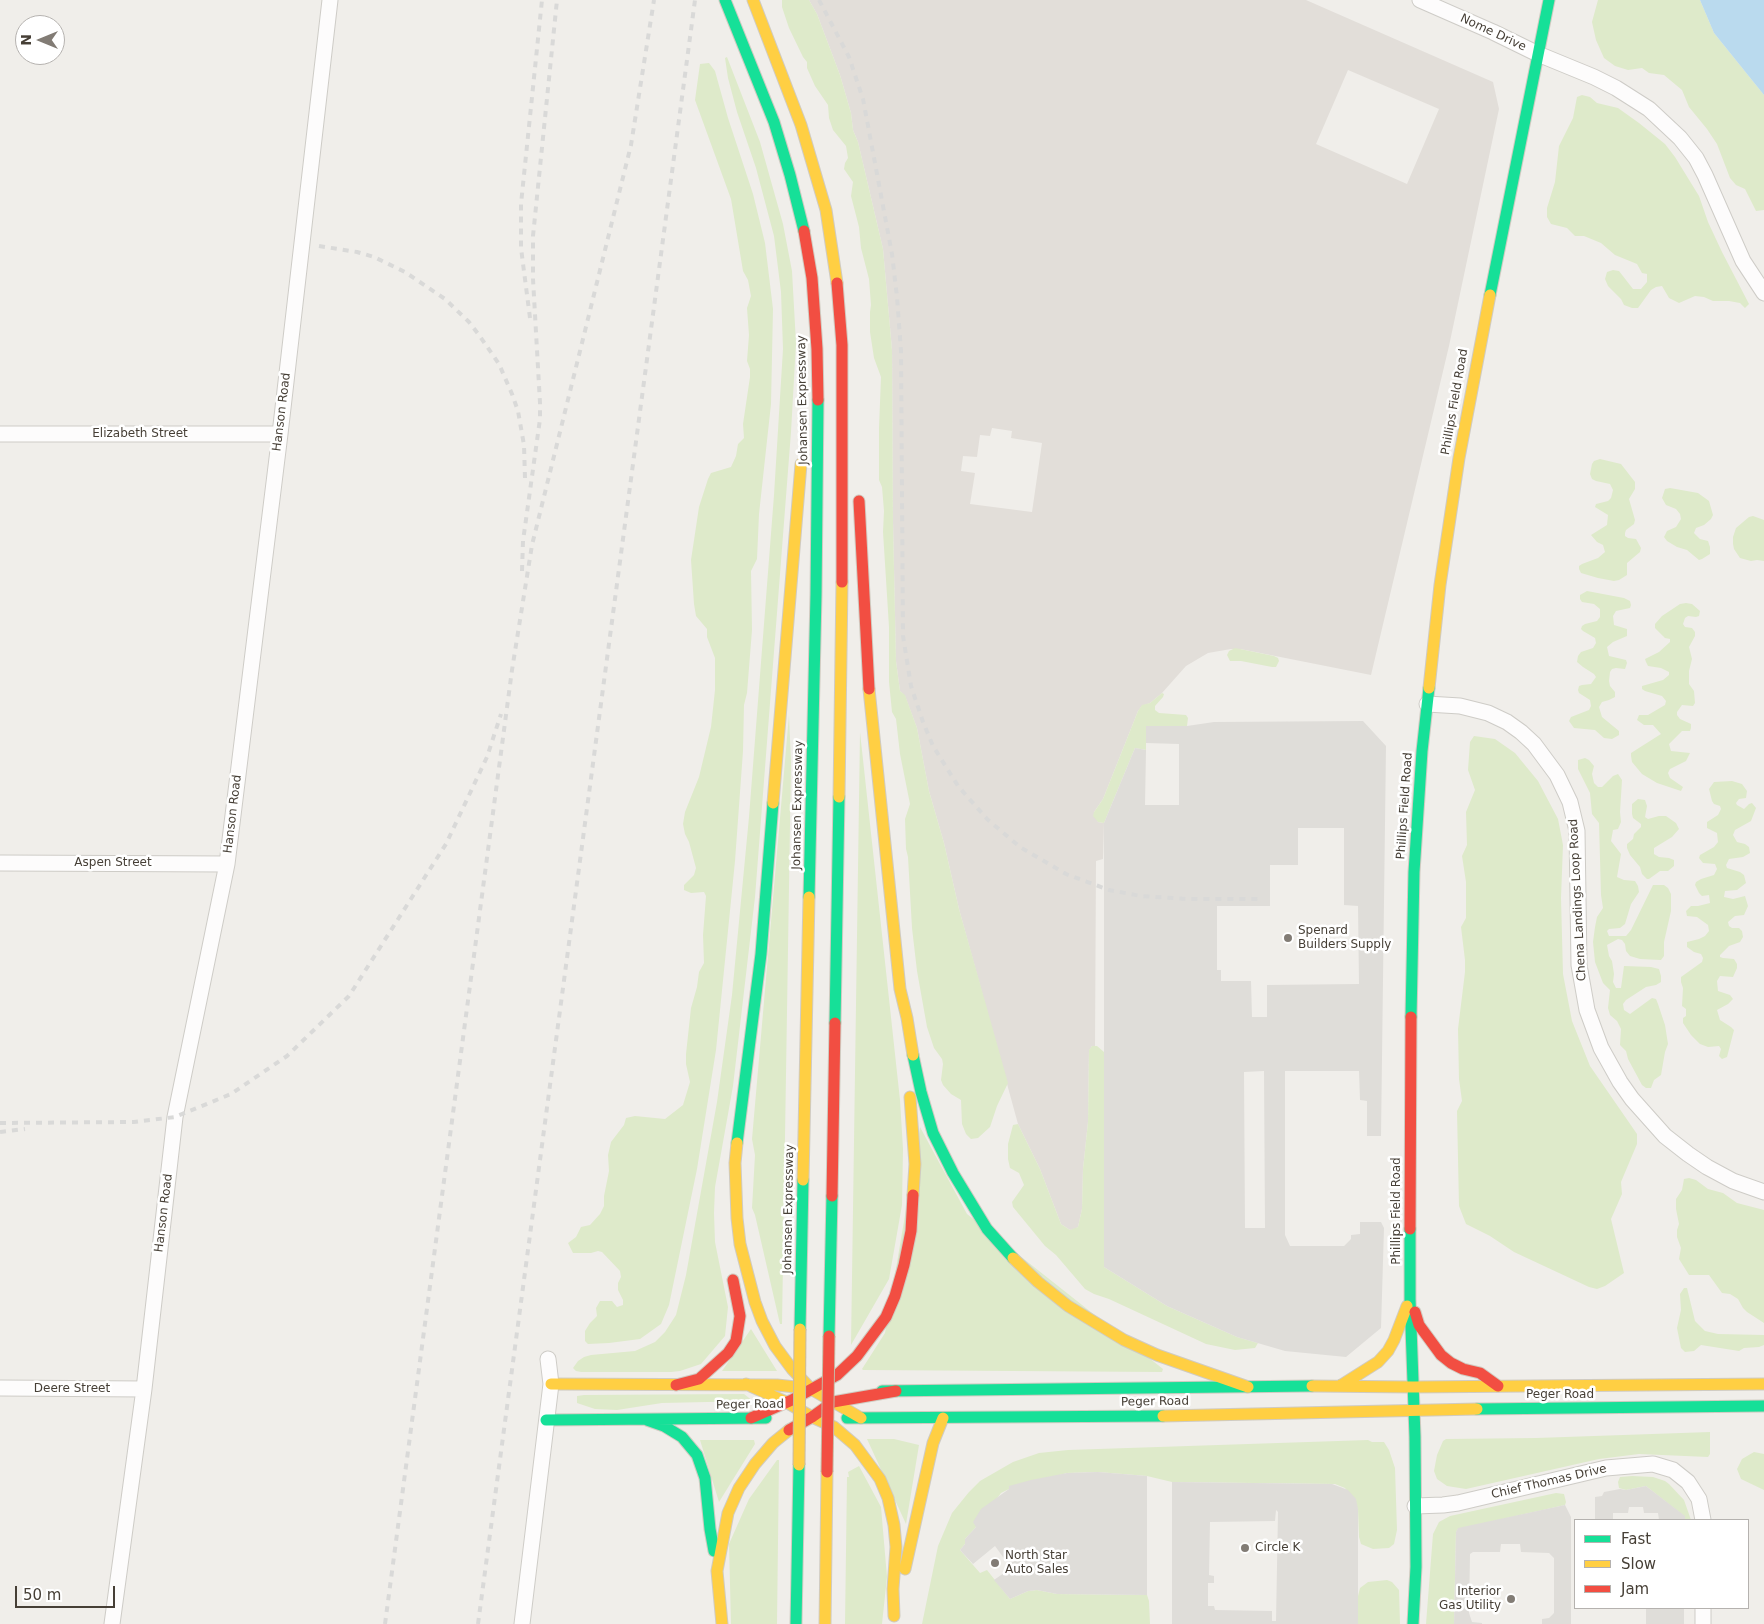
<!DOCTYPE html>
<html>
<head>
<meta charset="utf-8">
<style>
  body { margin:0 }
  #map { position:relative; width:1764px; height:1624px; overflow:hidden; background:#f0eeea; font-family:"DejaVu Sans",sans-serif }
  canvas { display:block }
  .legend { position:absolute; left:1574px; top:1519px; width:175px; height:90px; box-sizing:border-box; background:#fff; border:1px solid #b5b2af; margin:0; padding:6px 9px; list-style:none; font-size:15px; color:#463f36 }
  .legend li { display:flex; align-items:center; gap:10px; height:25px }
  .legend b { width:25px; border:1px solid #b5b2af }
  .north { position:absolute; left:15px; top:15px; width:50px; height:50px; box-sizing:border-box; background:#fff; border:1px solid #b5b2af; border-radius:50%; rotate:270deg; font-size:14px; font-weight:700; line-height:20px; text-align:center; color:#463f36 }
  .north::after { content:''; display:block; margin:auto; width:18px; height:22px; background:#827c75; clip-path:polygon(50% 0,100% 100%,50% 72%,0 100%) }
  .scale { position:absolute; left:15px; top:1586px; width:100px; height:22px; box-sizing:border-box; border:2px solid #463f36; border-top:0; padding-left:6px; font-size:15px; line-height:18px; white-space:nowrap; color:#463f36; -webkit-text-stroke:4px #fff; paint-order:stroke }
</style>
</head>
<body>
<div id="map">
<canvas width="1764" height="1624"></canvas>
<ul class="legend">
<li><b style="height:6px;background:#16e098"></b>Fast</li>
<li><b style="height:6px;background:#ffcf43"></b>Slow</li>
<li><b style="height:6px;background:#f24e42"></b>Jam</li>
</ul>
<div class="north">N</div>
<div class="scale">50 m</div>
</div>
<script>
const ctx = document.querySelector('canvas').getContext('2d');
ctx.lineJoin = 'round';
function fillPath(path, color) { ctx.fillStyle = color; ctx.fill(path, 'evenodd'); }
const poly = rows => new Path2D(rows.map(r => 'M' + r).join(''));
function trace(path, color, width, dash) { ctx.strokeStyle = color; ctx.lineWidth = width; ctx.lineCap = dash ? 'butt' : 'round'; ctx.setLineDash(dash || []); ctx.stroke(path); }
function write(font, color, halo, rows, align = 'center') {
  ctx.font = font + ' "DejaVu Sans",sans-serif'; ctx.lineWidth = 5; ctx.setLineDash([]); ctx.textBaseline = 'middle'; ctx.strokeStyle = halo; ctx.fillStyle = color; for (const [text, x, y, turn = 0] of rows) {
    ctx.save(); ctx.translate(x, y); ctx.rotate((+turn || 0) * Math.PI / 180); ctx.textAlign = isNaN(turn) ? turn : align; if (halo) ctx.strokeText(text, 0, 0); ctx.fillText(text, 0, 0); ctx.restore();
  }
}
fillPath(poly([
  [809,0,1306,0,1493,82,1499,109,1449,346,1371,675,1240,649,1231,649,1208,653,1186,666,1162,693,1150,703,1142,706,1138,711,1103,799,1094,812,1098,822,1104,823,1103,859,1096,861,1095,1046,1092,1046,1089,1051,1088,1122,1083,1169,1082,1209,1078,1227,1075,1229,1070,1230,1061,1224,1040,1169,1018,1124,959,909,944,843,929,791,917,728,905,696,900,691,896,661,893,523,892,350,883,249,858,142,853,130,851,113,840,75,817,14],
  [1348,70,1439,109,1407,184,1316,144],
  [992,428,1012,431,1011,438,1042,443,1032,512,970,504,975,473,961,471,963,456,977,457,980,435,990,436]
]), '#e2ded9');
fillPath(poly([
  [782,0,809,0,817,14,840,75,851,113,853,130,858,142,883,249,892,350,893,523,896,661,900,691,905,695,917,728,929,791,944,843,959,909,1008,1083,997,1106,990,1127,978,1138,971,1139,966,1134,962,1124,961,1100,951,1094,943,1085,941,1080,943,1064,942,1059,934,1048,927,1027,917,971,912,928,908,857,906,849,905,819,910,804,900,754,896,719,892,712,889,682,889,627,883,532,884,511,882,487,879,480,879,428,881,377,874,358,870,332,870,312,871,305,869,279,861,248,859,227,851,196,853,182,844,169,845,163,848,158,846,146,833,130,829,118,828,105,815,86,807,68,807,62,803,57,789,28,782,7],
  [1598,0,1700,0,1714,33,1764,95,1764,210,1756,211,1745,189,1736,185,1730,178,1717,144,1707,129,1689,107,1682,90,1664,75,1649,73,1642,68,1628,70,1615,66,1604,58,1596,40,1592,22],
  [727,57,760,142,783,224,792,271,796,343,791,432,755,897,733,1086,715,1187,714,1213,715,1242,728,1307,725,1336,701,1364,680,1371,671,1372,581,1372,576,1371,573,1368,578,1361,584,1357,591,1355,635,1351,655,1342,665,1332,676,1315,686,1275,717,1102,732,995,749,817,774,495,783,349,781,292,774,236,756,168,737,112,728,78,725,58],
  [709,63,715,71,728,118,753,194,765,243,773,309,771,404,759,514,757,559,751,571,752,630,747,693,744,705,743,751,735,861,716,1050,697,1169,669,1305,661,1324,640,1339,609,1343,588,1344,585,1341,585,1331,590,1323,597,1316,596,1308,600,1301,612,1301,617,1307,623,1305,623,1300,618,1290,618,1283,621,1277,620,1271,602,1252,598,1251,591,1253,573,1253,568,1243,576,1237,581,1227,590,1225,600,1214,604,1206,604,1196,609,1171,608,1155,611,1142,624,1125,626,1118,635,1116,665,1119,683,1105,690,1082,686,1064,686,1054,691,1008,697,987,699,972,704,963,703,935,706,896,704,892,691,893,684,890,684,885,694,875,696,868,689,842,685,834,683,824,685,812,699,777,711,727,715,690,715,658,707,637,707,629,696,616,694,604,691,560,699,507,708,479,711,473,731,467,736,456,738,444,744,438,743,424,750,377,750,369,747,361,749,335,747,308,751,296,748,280,743,271,731,199,695,100,700,64],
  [1582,95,1590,97,1597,103,1618,108,1639,123,1665,144,1675,157,1699,196,1708,222,1722,252,1749,304,1745,308,1740,303,1729,301,1713,301,1704,297,1695,296,1679,303,1669,298,1662,286,1656,287,1651,290,1638,308,1632,308,1624,305,1621,299,1608,286,1605,279,1607,272,1613,270,1619,271,1633,289,1641,289,1647,282,1647,274,1642,273,1637,264,1615,255,1601,243,1584,236,1575,236,1567,228,1551,224,1547,217,1547,208,1555,182,1559,146,1573,118,1577,97],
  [1600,459,1621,464,1635,482,1635,489,1629,499,1635,520,1634,524,1626,530,1625,533,1625,536,1628,538,1636,539,1641,548,1640,552,1627,563,1627,575,1619,580,1614,581,1598,578,1581,573,1579,569,1579,566,1582,564,1598,558,1605,552,1603,545,1597,542,1591,535,1607,525,1608,515,1595,507,1596,504,1608,501,1611,498,1613,490,1610,484,1596,481,1592,479,1590,474,1592,464,1594,461],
  [1670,488,1698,493,1709,501,1713,515,1711,519,1704,525,1696,528,1694,533,1700,539,1708,541,1710,547,1710,554,1702,559,1699,560,1687,550,1677,547,1667,541,1664,537,1667,531,1676,527,1681,519,1680,514,1676,509,1666,505,1662,498,1665,489],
  [1753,516,1764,520,1764,561,1757,560,1751,561,1740,558,1734,549,1733,544,1733,537,1736,528,1749,517],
  [1587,591,1624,598,1630,601,1631,605,1630,608,1616,611,1613,616,1614,625,1627,629,1627,636,1613,642,1607,647,1609,656,1626,660,1627,663,1625,669,1616,668,1612,669,1610,672,1609,681,1610,686,1615,692,1615,697,1609,700,1602,702,1599,707,1602,717,1619,731,1619,735,1612,739,1604,738,1595,730,1574,728,1569,721,1571,717,1589,710,1591,706,1590,700,1579,693,1578,690,1579,686,1582,685,1591,684,1596,677,1594,674,1583,667,1577,662,1578,656,1581,652,1593,648,1596,643,1595,638,1583,631,1581,629,1582,626,1585,624,1597,621,1600,617,1600,609,1594,604,1582,602,1580,599,1580,595],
  [1686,603,1692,604,1700,611,1699,616,1696,617,1688,616,1685,618,1683,624,1685,627,1692,628,1695,632,1695,636,1689,647,1692,659,1689,671,1689,684,1694,691,1695,703,1693,706,1682,705,1677,712,1677,715,1680,719,1691,724,1691,728,1690,731,1682,731,1669,744,1671,751,1690,753,1686,761,1670,769,1668,773,1670,778,1683,787,1681,791,1657,783,1642,774,1632,762,1631,756,1631,753,1661,734,1653,725,1644,725,1637,720,1639,715,1648,715,1665,705,1666,701,1662,696,1645,691,1642,689,1642,686,1663,680,1669,675,1669,672,1661,668,1648,666,1646,662,1645,659,1659,652,1670,642,1670,639,1665,638,1655,628,1655,624,1662,616,1680,604],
  [1235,648,1274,656,1278,658,1279,661,1276,667,1272,667,1241,661,1230,661,1227,655,1229,651],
  [1162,693,1164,694,1163,697,1155,706,1155,710,1159,713,1186,715,1188,718,1187,726,1146,726,1146,750,1135,748,1104,823,1098,822,1093,816,1094,812,1103,799,1138,711,1142,705,1150,703],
  [789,715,791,762,782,1324,780,1324,755,1215,752,1208,755,1155,752,1139],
  [860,732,900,1100,903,1149,902,1205,889,1279,851,1345],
  [1474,736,1495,739,1515,753,1538,781,1558,819,1563,845,1561,898,1563,974,1572,1021,1590,1066,1637,1134,1637,1144,1621,1182,1622,1194,1611,1219,1624,1273,1605,1286,1597,1289,1589,1287,1514,1252,1490,1236,1466,1224,1459,1206,1457,1111,1462,1101,1459,1079,1458,1029,1465,972,1465,960,1461,927,1466,918,1466,882,1462,856,1467,845,1466,812,1475,790,1468,770,1470,742],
  [1585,758,1589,760,1594,766,1592,774,1594,783,1598,787,1602,787,1613,776,1618,774,1622,780,1620,812,1621,822,1618,829,1613,830,1611,841,1621,854,1617,877,1624,880,1635,881,1638,886,1639,892,1631,904,1625,924,1620,928,1609,929,1607,931,1609,936,1626,936,1631,930,1653,885,1664,885,1668,888,1671,894,1671,911,1664,942,1664,956,1661,960,1640,959,1630,956,1626,951,1625,944,1622,940,1618,939,1607,945,1609,956,1612,961,1614,974,1613,982,1616,988,1621,988,1624,966,1651,967,1659,969,1661,976,1661,982,1656,985,1646,987,1626,1000,1623,1004,1624,1010,1630,1014,1652,998,1656,999,1658,1004,1665,1025,1668,1044,1665,1052,1661,1075,1654,1080,1651,1088,1646,1088,1642,1085,1628,1059,1626,1051,1620,1045,1621,1029,1617,1021,1610,1015,1608,1008,1610,990,1603,983,1595,962,1593,942,1595,927,1597,917,1603,908,1601,895,1599,823,1592,814,1590,793,1578,769,1578,760],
  [1732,781,1742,784,1747,791,1746,798,1739,799,1736,803,1737,805,1744,809,1749,804,1752,803,1756,808,1751,821,1735,830,1733,835,1737,842,1745,844,1749,847,1750,853,1743,857,1729,859,1726,865,1727,868,1740,872,1744,875,1746,883,1737,890,1725,891,1724,897,1733,899,1745,896,1748,906,1744,915,1735,916,1728,922,1729,926,1732,928,1739,928,1742,931,1743,937,1740,942,1729,946,1720,955,1720,957,1723,958,1734,959,1737,964,1737,968,1733,977,1720,976,1717,981,1718,991,1730,995,1733,999,1728,1004,1717,1010,1720,1020,1731,1027,1734,1030,1727,1057,1722,1059,1719,1056,1721,1049,1719,1046,1708,1047,1700,1044,1691,1035,1683,1023,1683,1018,1686,1016,1686,1009,1682,1006,1683,988,1681,982,1681,977,1702,962,1703,958,1701,954,1694,952,1687,947,1687,942,1699,939,1705,936,1709,931,1708,925,1697,917,1687,916,1686,911,1691,906,1698,906,1710,903,1709,895,1702,896,1699,893,1695,885,1696,882,1701,879,1714,875,1717,869,1715,864,1703,863,1699,858,1700,855,1714,847,1718,842,1717,833,1707,828,1707,822,1718,815,1721,809,1720,806,1714,804,1712,801,1709,789,1714,782],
  [1638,799,1645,800,1647,806,1645,817,1648,819,1659,816,1666,816,1676,823,1679,829,1672,837,1654,848,1654,854,1659,857,1669,858,1674,860,1674,866,1668,871,1660,871,1649,879,1647,879,1642,874,1640,867,1630,855,1627,848,1627,844,1633,839,1634,834,1641,827,1641,824,1633,818,1632,814,1632,804],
  [1092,1046,1097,1046,1104,1052,1104,1267,1167,1306,1237,1337,1258,1343,1255,1348,1235,1350,1206,1344,1109,1299,1094,1294,1085,1289,1056,1255,1045,1246,1013,1207,1012,1202,1024,1185,1019,1173,1010,1168,1008,1159,1008,1144,1013,1125,1018,1124,1040,1169,1061,1224,1070,1230,1078,1227,1082,1209,1083,1169,1088,1122,1089,1050],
  [920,1127,967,1214,1163,1369,1162,1372,863,1370,862,1369,885,1333],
  [1689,1178,1696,1180,1708,1189,1723,1193,1737,1203,1764,1210,1764,1323,1747,1312,1743,1308,1738,1299,1730,1294,1722,1293,1709,1275,1689,1275,1679,1259,1681,1248,1677,1237,1677,1230,1679,1224,1676,1209,1676,1199,1682,1190,1684,1179],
  [1684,1288,1687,1288,1695,1321,1705,1331,1718,1334,1764,1335,1764,1345,1759,1347,1744,1348,1739,1351,1701,1345,1694,1351,1685,1352,1681,1348,1677,1328,1681,1310,1680,1294],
  [751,1329,777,1371,722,1371],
  [744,1394,753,1401,662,1403,617,1410,595,1409,577,1403,577,1396,584,1395],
  [1710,1432,1710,1454,1708,1457,1639,1454,1599,1459,1466,1489,1447,1486,1437,1479,1434,1471,1437,1455,1443,1441,1446,1439,1536,1438],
  [867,1439,894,1439,919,1445,906,1524],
  [700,1440,754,1440,755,1444,719,1502],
  [1368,1440,1372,1442,1384,1442,1389,1450,1395,1468,1397,1530,1394,1544,1389,1548,1373,1549,1361,1544,1359,1537,1358,1509,1345,1488,1335,1484,1172,1482,1147,1476,1098,1472,1067,1473,1009,1489,1001,1493,976,1527,965,1539,965,1544,960,1550,980,1573,987,1570,1010,1599,1028,1591,1037,1590,1057,1594,1147,1595,1149,1601,1150,1624,922,1624,938,1546,952,1513,969,1492,980,1481,1013,1462,1039,1453,1068,1450],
  [1754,1452,1764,1454,1764,1490,1741,1479,1737,1469,1742,1459],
  [777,1460,779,1460,777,1624,731,1624,729,1544,749,1499],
  [859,1466,881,1507,887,1577,882,1624,845,1624,847,1477,849,1477,848,1472],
  [1632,1476,1653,1477,1665,1481,1669,1484,1684,1500,1691,1520,1685,1520,1684,1516,1646,1486,1626,1490,1619,1488,1618,1482,1620,1477],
  [1556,1493,1564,1494,1566,1502,1565,1505,1458,1529,1456,1532,1454,1624,1426,1624,1433,1534,1439,1522,1450,1516],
  [1387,1580,1392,1582,1399,1590,1400,1624,1358,1624,1358,1596,1360,1588,1368,1582]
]), '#deeaca');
fillPath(poly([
  [1363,721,1386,746,1381,1136,1367,1136,1367,1101,1360,1100,1359,1071,1285,1071,1285,1235,1290,1246,1344,1246,1351,1239,1351,1235,1360,1234,1360,1222,1381,1222,1384,1228,1381,1328,1346,1357,1285,1351,1237,1337,1167,1306,1104,1267,1104,823,1135,748,1146,750,1145,805,1179,805,1179,744,1146,743,1146,726,1187,726,1214,722],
  [1298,828,1344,828,1344,905,1358,906,1359,984,1267,985,1267,1017,1252,1017,1251,981,1221,981,1221,970,1217,970,1217,906,1270,906,1270,865,1298,865],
  [1264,1071,1265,1228,1245,1228,1244,1072],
  [1098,1472,1147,1476,1147,1595,1057,1594,1037,1590,1028,1591,1010,1599,994,1580,1011,1568,995,1546,973,1564,960,1550,965,1544,965,1539,976,1527,973,1522,981,1509,1009,1489,1009,1486,1031,1480,1067,1473],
  [1172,1482,1332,1484,1348,1490,1356,1499,1358,1509,1358,1624,1172,1624],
  [1276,1510,1278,1512,1276,1621,1272,1621,1272,1611,1215,1610,1214,1606,1208,1606,1208,1583,1214,1583,1214,1576,1209,1575,1210,1522,1275,1521],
  [1646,1486,1685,1516,1685,1520,1659,1520,1658,1513,1644,1513,1643,1507,1629,1507,1628,1513,1613,1513,1613,1520,1595,1520,1595,1497,1602,1496,1604,1492,1620,1489,1626,1490],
  [1565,1505,1571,1517,1571,1624,1542,1624,1542,1619,1549,1618,1554,1613,1554,1558,1549,1553,1521,1552,1520,1544,1501,1544,1500,1552,1473,1552,1470,1554,1469,1613,1472,1622,1482,1623,1482,1624,1454,1624,1456,1532,1458,1528],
  [1646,1608,1684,1608,1684,1624,1646,1624]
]), '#dfddd9');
fillPath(poly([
  [1700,0,1764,0,1764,95,1714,33]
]), '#badaee');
const street = poly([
  [1420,0,1493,32,1538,54,1594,77,1616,88,1649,109,1680,138,1696,158,1705,175,1743,261,1764,293],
  [0,434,280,434],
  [1427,704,1460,706,1488,713,1507,722,1521,732,1534,744,1557,775,1570,802,1577,831,1579,965,1587,1010,1601,1048,1620,1082,1632,1099,1665,1136,1688,1154,1707,1167,1733,1181,1764,1192],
  [0,863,227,864],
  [0,1388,144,1389],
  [1415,1506,1443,1505,1458,1503,1606,1468,1653,1464,1673,1470,1688,1482,1699,1499,1703,1520],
  [112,1624,144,1389,175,1117,227,864,280,434,330,0],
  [522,1624,551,1384,548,1359],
  [1703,1624,1703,1608]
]);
const fast = poly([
  [725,0,774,122,790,175,804,231],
  [1490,295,1549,0],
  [809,897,816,595,818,400],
  [1411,1017,1414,872,1422,751,1429,688],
  [835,1023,839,797],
  [913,1055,921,1092,933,1133,953,1173,987,1229,1013,1258],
  [737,1143,761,954,773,803],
  [1410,1229,1410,1299,1415,1437,1416,1567,1413,1624],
  [800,1329,803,1180],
  [829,1336,832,1196],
  [882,1391,1312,1386],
  [1477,1409,1764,1406],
  [847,1418,1163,1416],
  [546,1420,766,1418],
  [647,1420,664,1426,682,1437,697,1455,705,1478,710,1529,714,1551],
  [796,1624,799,1465]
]);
const slow = poly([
  [753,0,801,125,826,210,837,283],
  [1429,688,1440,585,1459,458,1490,295],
  [869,689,900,989,907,1018,913,1055],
  [839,797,842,582],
  [773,803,801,464],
  [910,1097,915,1164,913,1195],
  [737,1143,735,1163,737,1218,740,1244,755,1302,762,1321,775,1346,792,1369,811,1389,861,1418],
  [803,1180,809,897],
  [1013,1258,1038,1282,1068,1306,1124,1340,1157,1355,1248,1387],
  [551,1384,777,1385,814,1389],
  [746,1384,786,1402,812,1417,834,1427,855,1445,880,1479,888,1498,894,1525,896,1547,893,1589,894,1616],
  [1312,1386,1413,1387,1764,1384],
  [1340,1386,1378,1362,1388,1351,1394,1340,1407,1306],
  [1163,1416,1477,1409],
  [905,1569,933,1443,943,1418],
  [722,1624,717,1571,728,1513,739,1488,755,1464,773,1443,789,1430],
  [825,1624,827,1472]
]);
const jam = poly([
  [804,231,812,278,817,349,818,400],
  [837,283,842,345,842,582],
  [859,501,869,689],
  [832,1196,835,1023],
  [1410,1229,1411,1017],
  [1415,1312,1419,1325,1441,1355,1451,1363,1463,1369,1480,1373,1498,1386],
  [676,1385,699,1379,728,1353,736,1341,740,1316,733,1280],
  [751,1418,792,1400,837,1375,857,1356,886,1317,895,1296,904,1265,911,1231,913,1195],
  [789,1430,812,1417,833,1402,896,1391]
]);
trace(street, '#ceccc7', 17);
trace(fast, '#d0cbc1', 13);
trace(slow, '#d0cbc1', 13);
trace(jam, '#d0cbc1', 13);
trace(street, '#fdfcfc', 15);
trace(fast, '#16e098', 11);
trace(slow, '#ffcf43', 11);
trace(jam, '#f24e42', 11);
trace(poly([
  [819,0,849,57,863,99,892,254,897,297,901,351,903,636,911,686,923,722,933,746,958,786,988,820,1020,847,1066,874,1109,890,1141,896,1187,899,1262,899],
  [319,246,357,252,374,257,405,272,445,299,469,322,479,335,499,364,512,394,518,411,524,445,525,478],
  [530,318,521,248,521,204,542,0],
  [522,571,523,541,540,419,540,403,533,279,533,236,557,0],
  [0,1123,134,1122,175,1117,231,1094,287,1056,349,996,446,844,487,757,501,714],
  [0,1132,25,1129],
  [385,1624,512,670,532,545,631,145,654,0],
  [478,1624,695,0]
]), '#d9d9d8', 4, [6, 6]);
const slowBridge = poly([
  [799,1465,800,1329]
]);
const jamBridge = poly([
  [827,1472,829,1336]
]);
trace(slowBridge, '#c7baa5', 13, []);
trace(jamBridge, '#c7baa5', 13, []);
trace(slowBridge, '#ffcf43', 11);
trace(jamBridge, '#f24e42', 11);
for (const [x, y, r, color] of [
  [1288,938,5,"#827c75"],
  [1245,1548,5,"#827c75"],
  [995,1563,5,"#827c75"],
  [1511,1599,5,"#827c75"]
]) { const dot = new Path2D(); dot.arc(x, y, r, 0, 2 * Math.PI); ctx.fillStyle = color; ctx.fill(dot); trace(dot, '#fff', 2); }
write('12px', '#463f36', '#fff', [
  ["Nome Drive",1493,33,25],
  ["Johansen Expressway",803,400,-91],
  ["Phillips Field Road",1455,402,-80],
  ["Hanson Road",282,412,-83],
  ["Elizabeth Street",140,434],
  ["Johansen Expressway",798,805,-89],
  ["Phillips Field Road",1405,806,-86],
  ["Hanson Road",233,814,-83],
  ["Aspen Street",113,863],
  ["Chena Landings Loop Road",1578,900,-93],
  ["Johansen Expressway",789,1209,-89],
  ["Phillips Field Road",1397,1211,-90],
  ["Hanson Road",164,1213,-83],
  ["Deere Street",72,1389],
  ["Peger Road",1560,1395],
  ["Peger Road",1155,1402,-1],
  ["Peger Road",750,1405,-1],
  ["Chief Thomas Drive",1549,1482,-13]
]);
write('12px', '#463f36', '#fff', [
  ["Spenard",1298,931],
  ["Builders Supply",1298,945],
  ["Circle K",1255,1548],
  ["North Star",1005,1556],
  ["Auto Sales",1005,1570],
  ["Interior",1501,1592,"right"],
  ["Gas Utility",1501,1606,"right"]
], 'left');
</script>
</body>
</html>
